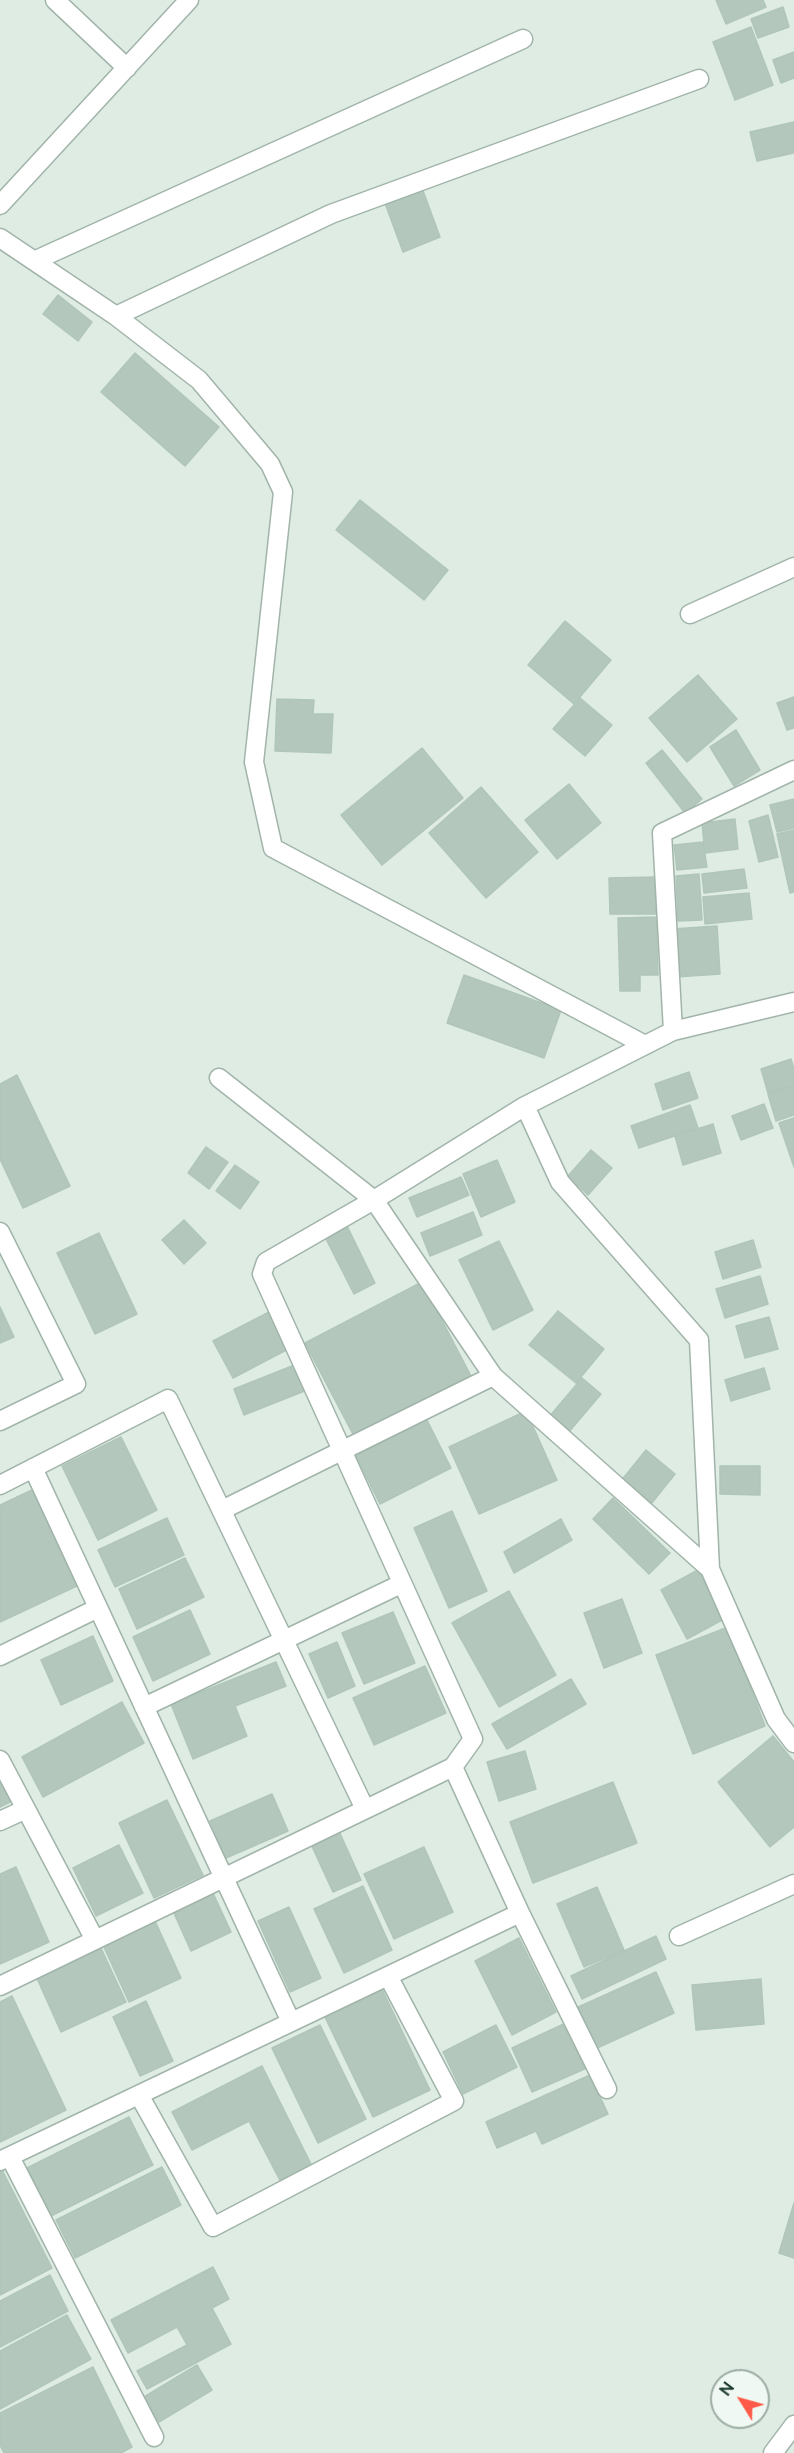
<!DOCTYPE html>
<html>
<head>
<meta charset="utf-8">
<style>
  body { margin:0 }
  #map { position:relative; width:794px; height:2453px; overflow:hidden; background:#dfece4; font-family:Raleway,sans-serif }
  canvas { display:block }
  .north { position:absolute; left:710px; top:2369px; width:60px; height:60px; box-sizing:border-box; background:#eff8f2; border:2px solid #9bada4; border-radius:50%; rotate:307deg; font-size:16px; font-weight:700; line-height:24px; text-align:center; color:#1e3d30 }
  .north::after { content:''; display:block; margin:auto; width:21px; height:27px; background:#ff5a49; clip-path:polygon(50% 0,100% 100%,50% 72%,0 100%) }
</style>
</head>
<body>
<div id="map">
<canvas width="794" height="2453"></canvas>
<div class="north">N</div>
</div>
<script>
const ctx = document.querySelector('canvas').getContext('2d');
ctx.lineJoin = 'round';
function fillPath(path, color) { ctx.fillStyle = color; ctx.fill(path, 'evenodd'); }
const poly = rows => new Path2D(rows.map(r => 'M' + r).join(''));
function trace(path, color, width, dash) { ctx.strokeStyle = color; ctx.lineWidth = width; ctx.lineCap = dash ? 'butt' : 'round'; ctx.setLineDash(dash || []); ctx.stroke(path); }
const building = poly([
  [716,0,763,0,766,7,726,24,716,0],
  [783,7,789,27,758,38,751,19,783,7],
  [751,27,773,85,735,100,713,42,751,27],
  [794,52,794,78,781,83,773,60,794,52],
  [794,122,794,153,757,161,750,132,794,122],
  [422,188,440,237,403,252,385,203,422,188],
  [58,295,92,322,78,341,43,314,58,295],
  [135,353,219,427,185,466,101,392,135,353],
  [360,500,448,570,424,600,336,530,360,500],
  [565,621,611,660,574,704,528,665,565,621],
  [698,675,737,719,687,762,649,718,698,675],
  [794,697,794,728,787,730,777,703,794,697],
  [580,698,612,725,585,756,553,729,580,698],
  [277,699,314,700,313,714,333,714,331,753,275,751,277,699],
  [736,730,760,770,734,786,710,747,736,730],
  [422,748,463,798,382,865,341,815,422,748],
  [662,750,702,799,685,813,646,763,662,750],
  [569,784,601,823,557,859,525,820,569,784],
  [481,787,538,852,486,898,429,833,481,787],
  [794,799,794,828,777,832,770,805,794,799],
  [768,815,778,857,759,862,749,821,768,815],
  [735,819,738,849,705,853,702,823,735,819],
  [794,830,794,892,790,893,777,834,794,830],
  [703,842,707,867,677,870,674,845,703,842],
  [744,869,747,888,704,893,702,874,744,869],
  [699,874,702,920,678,921,676,876,699,874],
  [656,877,656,914,610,914,609,878,656,877],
  [749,893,752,919,705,924,703,897,749,893],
  [656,917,658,975,640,975,640,991,620,991,618,918,656,917],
  [717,926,720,974,676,977,672,929,717,926],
  [464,975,561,1010,544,1058,447,1023,464,975],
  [791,1059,794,1069,794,1085,768,1093,761,1069,791,1059],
  [689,1072,698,1098,663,1110,655,1084,689,1072],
  [17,1075,70,1186,23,1208,0,1159,0,1084,17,1075],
  [794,1086,794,1115,776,1121,768,1094,794,1086],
  [764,1104,773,1128,741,1140,732,1116,764,1104],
  [690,1105,698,1128,639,1148,631,1126,690,1105],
  [794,1118,794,1167,779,1123,794,1118],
  [713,1124,721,1153,683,1165,675,1136,713,1124],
  [206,1147,228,1162,209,1189,188,1173,206,1147],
  [591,1150,612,1168,588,1195,568,1176,591,1150],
  [497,1160,515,1202,481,1217,463,1174,497,1160],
  [235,1165,259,1182,240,1209,216,1191,235,1165],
  [461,1177,469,1195,417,1217,409,1198,461,1177],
  [473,1212,482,1235,430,1256,421,1233,473,1212],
  [184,1220,206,1243,184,1264,162,1240,184,1220],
  [346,1224,375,1283,354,1294,324,1235,346,1224],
  [99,1233,137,1314,95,1334,57,1253,99,1233],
  [753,1240,761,1267,723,1279,715,1252,753,1240],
  [499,1241,533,1310,493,1330,459,1260,499,1241],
  [760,1276,768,1304,725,1318,716,1289,760,1276],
  [422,1282,471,1376,355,1438,305,1343,422,1282],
  [0,1307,14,1337,0,1343,0,1307],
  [273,1310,292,1347,233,1378,213,1341,273,1310],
  [558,1311,604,1349,576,1383,529,1345,558,1311],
  [769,1317,778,1349,745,1358,736,1326,769,1317],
  [297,1364,307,1390,244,1415,234,1389,297,1364],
  [764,1368,770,1389,731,1401,725,1380,764,1368],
  [582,1378,601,1394,568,1433,549,1417,582,1378],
  [526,1411,557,1480,479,1514,449,1447,526,1411],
  [427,1420,451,1468,380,1504,356,1456,427,1420],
  [121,1437,157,1510,98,1540,62,1466,121,1437],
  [646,1450,675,1474,651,1504,621,1481,646,1450],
  [720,1466,760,1466,760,1495,720,1494,720,1466],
  [34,1489,79,1585,0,1622,0,1505,34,1489],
  [613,1498,670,1553,649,1574,593,1519,613,1498],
  [452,1511,487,1591,449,1608,414,1528,452,1511],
  [167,1518,184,1555,115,1587,98,1550,167,1518],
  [561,1519,572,1540,514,1573,504,1552,561,1519],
  [185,1558,204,1597,137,1629,119,1589,185,1558],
  [698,1570,724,1619,687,1639,661,1590,698,1570],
  [509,1591,556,1675,499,1707,452,1623,509,1591],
  [622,1599,642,1653,604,1668,584,1613,622,1599],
  [190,1610,210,1654,153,1681,133,1637,190,1610],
  [393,1612,415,1663,364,1684,342,1633,393,1612],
  [728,1627,765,1726,693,1754,656,1655,728,1627],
  [93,1636,113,1681,61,1705,41,1660,93,1636],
  [337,1642,355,1686,328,1698,309,1654,337,1642],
  [276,1662,286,1686,235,1706,247,1736,193,1759,171,1704,276,1662],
  [425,1666,446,1713,374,1745,353,1698,425,1666],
  [571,1679,586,1704,507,1749,492,1724,571,1679],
  [122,1702,144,1743,43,1797,22,1757,122,1702],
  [773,1736,794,1762,794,1827,770,1847,718,1782,773,1736],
  [525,1751,536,1789,499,1801,487,1762,525,1751],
  [0,1780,10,1802,0,1807,0,1780],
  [613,1782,637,1843,533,1883,510,1822,613,1782],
  [272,1794,288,1831,226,1858,210,1821,272,1794],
  [167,1800,203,1875,154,1898,119,1823,167,1800],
  [338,1829,361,1880,333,1892,310,1842,338,1829],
  [119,1845,143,1893,96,1916,73,1868,119,1845],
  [424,1847,453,1912,394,1939,364,1874,424,1847],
  [16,1867,49,1942,0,1964,0,1874,16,1867],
  [363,1886,392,1950,344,1973,314,1909,363,1886],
  [597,1887,624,1950,584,1967,557,1904,597,1887],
  [213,1893,231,1932,191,1951,173,1911,213,1893],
  [289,1907,321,1978,290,1992,258,1921,289,1907],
  [155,1921,181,1978,129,2002,103,1945,155,1921],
  [656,1936,666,1959,582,1999,571,1976,656,1936],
  [519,1938,556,2012,512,2035,475,1961,519,1938],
  [100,1946,126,2002,61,2032,36,1976,100,1946],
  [656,1972,674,2013,595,2049,576,2008,656,1972],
  [761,1979,764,2024,696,2030,692,1985,761,1979],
  [381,1987,430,2090,373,2117,324,2015,381,1987],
  [12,1996,66,2110,0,2142,0,2002,12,1996],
  [146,2001,173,2061,140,2076,113,2017,146,2001],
  [568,2022,589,2067,532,2092,512,2048,568,2022],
  [320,2025,366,2119,318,2143,272,2048,320,2025],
  [496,2025,517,2067,463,2094,443,2052,496,2025],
  [262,2066,315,2172,284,2188,249,2121,192,2150,172,2112,262,2066],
  [590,2075,608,2114,542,2144,536,2131,497,2148,486,2122,590,2075],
  [129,2117,153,2165,51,2216,27,2168,129,2117],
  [162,2167,181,2205,75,2258,56,2220,162,2167],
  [1,2168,52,2268,0,2295,0,2168,1,2168],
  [794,2203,794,2258,779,2253,794,2203],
  [213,2267,229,2299,212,2308,231,2344,147,2389,137,2371,187,2345,177,2327,128,2353,111,2320,213,2267],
  [50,2275,68,2311,0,2347,0,2301,50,2275],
  [67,2315,91,2359,0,2409,0,2351,67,2315],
  [197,2365,212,2390,159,2422,144,2397,197,2365],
  [93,2367,132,2447,121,2453,4,2453,0,2445,0,2413,93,2367]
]);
fillPath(building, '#b4c7bc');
trace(building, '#b0c6ba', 1.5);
const street = poly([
  [55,0,127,68],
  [0,205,189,0],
  [0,238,116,316,199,380,270,464,283,492,254,762,273,848,645,1045],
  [36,260,523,39],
  [116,316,331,214,699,79],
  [690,614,794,567],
  [673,1031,662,833,794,770],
  [219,1078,374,1200,493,1376,710,1569],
  [525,1106,560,1182,699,1340,710,1569,776,1719,794,1743],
  [0,1232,76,1384,0,1421],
  [33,1468,291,2022],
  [0,1485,168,1399,365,1809],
  [222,1510,493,1376],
  [0,1656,98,1608],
  [144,1707,401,1584],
  [0,1760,95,1940],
  [0,1821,26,1809],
  [679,1936,794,1884],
  [0,1986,453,1767],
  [607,2089,520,1913,453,1767,473,1739,262,1274,266,1262,374,1200,525,1106,673,1031,794,1002],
  [139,2095,213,2227,454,2101,388,1976],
  [10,2157,154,2437],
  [0,2161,520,1913],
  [773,2453,794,2425]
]);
trace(street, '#a1b4aa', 21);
trace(street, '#fff', 18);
</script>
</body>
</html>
